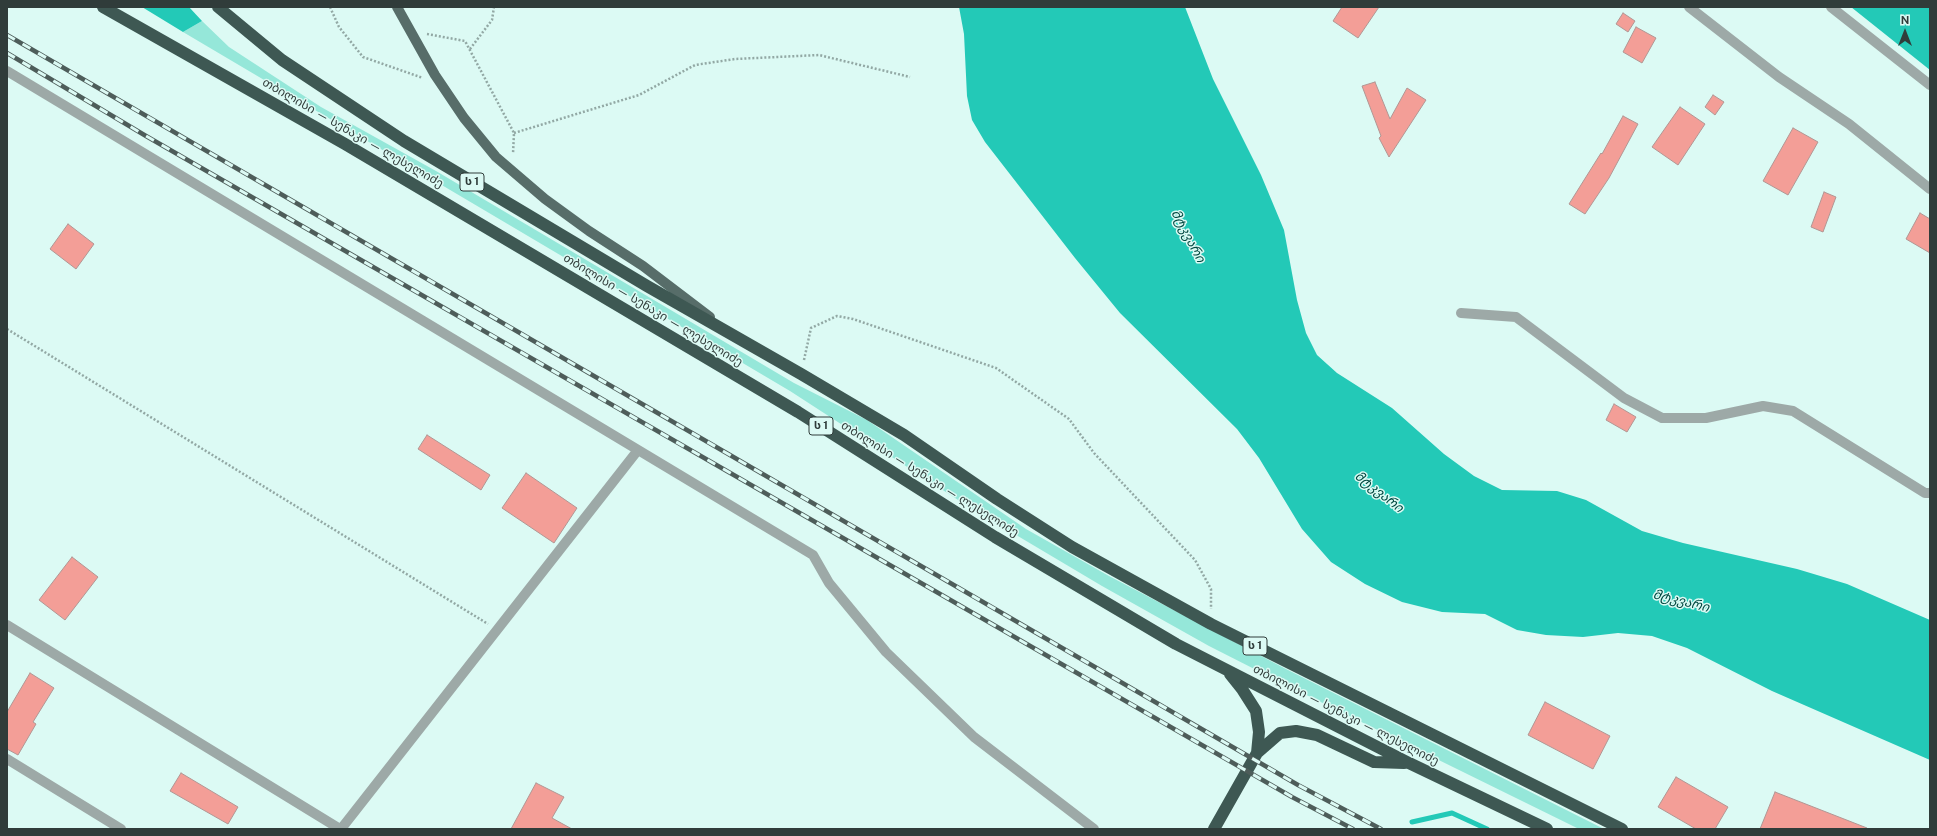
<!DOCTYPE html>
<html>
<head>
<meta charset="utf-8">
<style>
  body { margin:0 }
  #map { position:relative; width:1937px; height:836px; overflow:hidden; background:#dcfaf4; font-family:"Public Sans",sans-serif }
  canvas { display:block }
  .frame { position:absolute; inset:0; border:8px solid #303c3a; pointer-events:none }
  .north { position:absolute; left:1885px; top:12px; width:40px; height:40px; -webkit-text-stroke:3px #dcfaf4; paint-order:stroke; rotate:0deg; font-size:11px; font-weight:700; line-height:16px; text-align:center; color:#303c3a }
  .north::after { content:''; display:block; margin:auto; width:14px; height:18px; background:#303c3a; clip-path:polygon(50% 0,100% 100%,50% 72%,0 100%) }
</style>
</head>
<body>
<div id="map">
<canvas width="1937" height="836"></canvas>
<div class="frame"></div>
<div class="north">N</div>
</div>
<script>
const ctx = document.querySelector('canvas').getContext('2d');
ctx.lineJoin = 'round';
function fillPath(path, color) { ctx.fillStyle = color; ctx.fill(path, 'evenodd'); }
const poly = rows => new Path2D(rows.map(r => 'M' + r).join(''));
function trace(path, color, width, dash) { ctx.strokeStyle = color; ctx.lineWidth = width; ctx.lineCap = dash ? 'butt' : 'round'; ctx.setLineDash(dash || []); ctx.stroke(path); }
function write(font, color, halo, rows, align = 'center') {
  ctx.font = font + ' "Public Sans","Noto Sans Georgian",sans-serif'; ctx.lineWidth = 3; ctx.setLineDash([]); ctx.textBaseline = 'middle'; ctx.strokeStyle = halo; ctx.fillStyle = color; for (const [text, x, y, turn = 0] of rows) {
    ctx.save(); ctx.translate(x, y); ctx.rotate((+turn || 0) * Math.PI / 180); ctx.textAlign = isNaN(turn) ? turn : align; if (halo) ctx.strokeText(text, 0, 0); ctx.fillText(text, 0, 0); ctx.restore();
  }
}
fillPath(poly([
  [202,21,229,47,321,107,436,171,794,383,867,420,1026,529,1109,576,1284,668,1604,829,1579,829,1278,681,1209,646,1102,586,969,507,790,391,183,32]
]), '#95e7d9');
fillPath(poly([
  [142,7,189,7,202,21,183,32],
  [959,7,1185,7,1213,79,1261,175,1284,230,1297,300,1306,333,1317,355,1337,373,1392,408,1444,454,1474,476,1502,490,1557,491,1586,500,1642,531,1683,543,1797,569,1847,584,1930,620,1930,760,1772,691,1687,648,1652,636,1618,633,1583,637,1546,635,1517,630,1485,614,1442,612,1402,602,1365,584,1331,562,1302,529,1259,458,1237,429,1120,313,1075,258,985,142,972,120,967,96,964,34],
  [1851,7,1930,7,1930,70]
]), '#23c9b7');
trace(poly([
  [1412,822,1452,813,1487,829]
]), '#23c9b7', 5);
const building = poly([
  [1342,7,1379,7,1358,38,1333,21,1342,7],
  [1623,13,1635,21,1628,32,1616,24,1623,13],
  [1636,27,1656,38,1642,63,1623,52,1636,27],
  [1375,82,1390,119,1407,88,1426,100,1389,157,1379,138,1381,136,1362,86,1375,82],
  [1713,95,1724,102,1715,115,1705,107,1713,95],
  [1680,107,1705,124,1678,165,1652,147,1680,107],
  [1623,116,1638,124,1609,178,1585,214,1569,204,1601,153,1602,154,1623,116],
  [1793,128,1818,142,1788,195,1763,181,1793,128],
  [1824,192,1836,197,1823,232,1811,227,1824,192],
  [1920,213,1930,219,1930,253,1906,239,1920,213],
  [68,224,94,244,76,269,50,249,68,224],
  [1614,404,1636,417,1627,432,1606,420,1614,404],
  [427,435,490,475,481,490,418,449,427,435],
  [526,473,577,508,554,543,502,508,526,473],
  [72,557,98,577,65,620,39,600,72,557],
  [30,673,54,688,33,722,36,724,18,755,7,749,7,712,30,673],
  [1545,702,1610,736,1593,769,1528,735,1545,702],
  [181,773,238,807,228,824,170,791,181,773],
  [1676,777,1728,807,1715,829,1696,829,1658,807,1676,777],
  [536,783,564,797,552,818,572,829,511,829,536,783],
  [1775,792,1867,828,1867,829,1760,829,1775,792]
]);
fillPath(building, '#f39e97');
trace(building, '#b19693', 1);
trace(poly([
  [330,7,339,27,363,57,423,78],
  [427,34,465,41,514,133,513,154],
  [470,49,492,20,494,7],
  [514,133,639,95,695,65,735,59,819,55,910,77],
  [7,329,488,624],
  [804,360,811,328,837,316,853,319,996,368,1069,419,1094,453,1195,560,1211,589,1211,609]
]), '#92a8a4', 2.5, [2, 2]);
trace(poly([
  [1689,7,1779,77,1849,124,1930,189],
  [1831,7,1930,85],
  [7,71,813,555,829,583,886,652,974,737,1094,829],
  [1461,313,1516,317,1624,398,1662,418,1706,418,1763,406,1793,411,1925,493,1930,493],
  [7,625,340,829],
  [7,759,121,829],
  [341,829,638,450]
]), '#9da9a7', 10);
trace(poly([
  [397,7,435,75,464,118,496,157,545,199,589,231,643,266,710,317]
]), '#576d69', 10);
trace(poly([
  [103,7,345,144,798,412,995,537,1176,644,1409,763,1547,829],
  [218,7,282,60,404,141,647,286,801,374,904,435,997,499,1072,547,1211,624,1622,829],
  [1230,674,1242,689,1256,711,1259,732,1257,753],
  [1214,829,1257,753,1280,733,1296,731,1317,735,1374,762,1404,763]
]), '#3e5853', 12);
const rail = poly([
  [7,35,1298,785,1381,829],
  [7,53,146,136,1292,797,1353,829]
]);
trace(rail, '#4e5d5a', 4.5);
trace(rail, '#dcfaf4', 3, [9]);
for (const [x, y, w] of [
  [472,182,24],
  [821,426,24],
  [1255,646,24]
]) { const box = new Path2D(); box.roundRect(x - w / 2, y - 9, w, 18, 3); ctx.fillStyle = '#dcfaf4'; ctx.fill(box); trace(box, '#303c3a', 1); }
write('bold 11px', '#303c3a', null, [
  ["ს 1",472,182],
  ["ს 1",821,426],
  ["ს 1",1255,646]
]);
write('12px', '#303c3a', '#dcfaf4', [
  ["თბილისი — სენაკი — ლესელიძე",353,133,30],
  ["თბილისი — სენაკი — ლესელიძე",653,310,31],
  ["თბილისი — სენაკი — ლესელიძე",930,479,32],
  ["თბილისი — სენაკი — ლესელიძე",1346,715,27]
]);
write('italic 13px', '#014840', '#dcfaf4', [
  ["მტკვარი",1188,236,62],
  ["მტკვარი",1379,492,38],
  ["მტკვარი",1681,601,14]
]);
</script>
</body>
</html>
